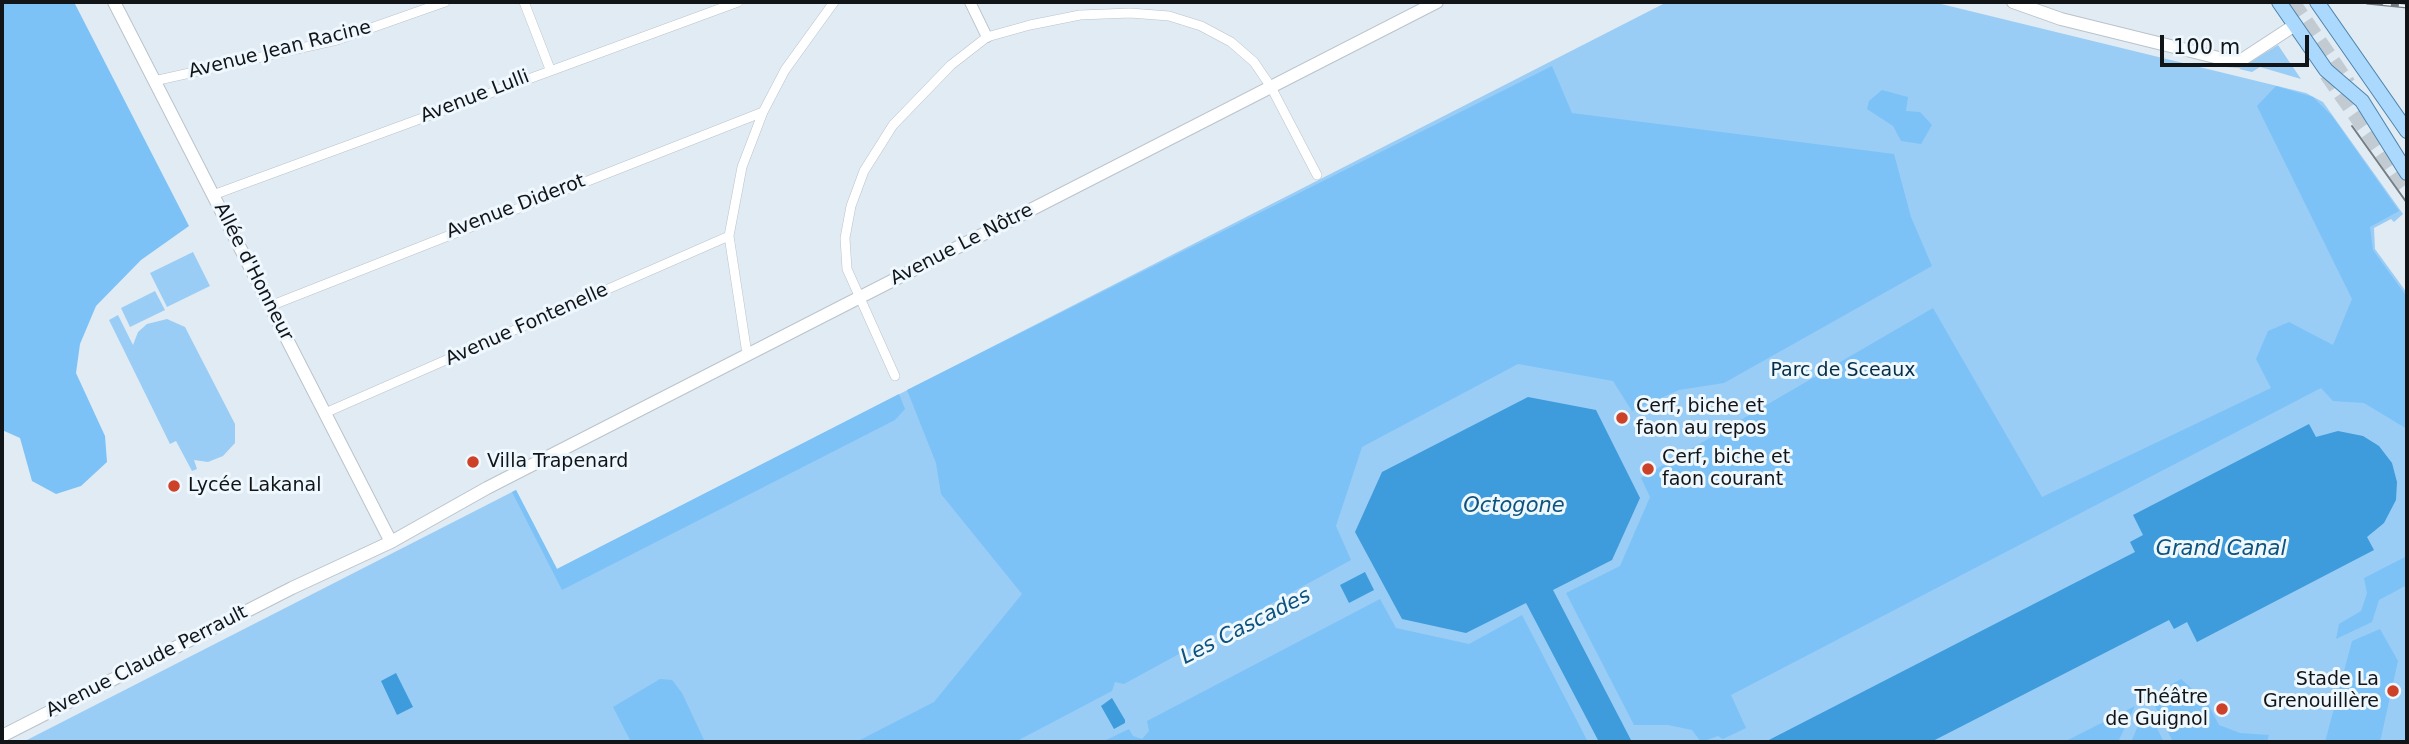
<!DOCTYPE html>
<html>
<head>
<meta charset="utf-8">
<style>
  body { margin:0 }
  #map { position:relative; width:2409px; height:744px; overflow:hidden; background:#e1ebf3; font-family:"DejaVu Sans",sans-serif }
  canvas { display:block }
  .frame { position:absolute; inset:0; border:4px solid #111518; pointer-events:none }
  .scale { position:absolute; left:2160px; top:35px; width:149px; height:32px; box-sizing:border-box; border:4px solid #111518; border-top:0; padding-left:9px; font-size:21px; line-height:24px; white-space:nowrap; color:#111518; -webkit-text-stroke:5px #eff8fe; paint-order:stroke }
</style>
</head>
<body>
<div id="map">
<canvas width="2409" height="744"></canvas>
<div class="frame"></div>
<div class="scale">100 m</div>
</div>
<script>
const ctx = document.querySelector('canvas').getContext('2d');
ctx.lineJoin = 'round';
function fillPath(path, color) { ctx.fillStyle = color; ctx.fill(path, 'evenodd'); }
const poly = rows => new Path2D(rows.map(r => 'M' + r).join(''));
function trace(path, color, width, dash) { ctx.strokeStyle = color; ctx.lineWidth = width; ctx.lineCap = dash ? 'butt' : 'round'; ctx.setLineDash(dash || []); ctx.stroke(path); }
function write(font, color, halo, rows, align = 'center') {
  ctx.font = font + ' "DejaVu Sans",sans-serif'; ctx.lineWidth = 6; ctx.setLineDash([]); ctx.textBaseline = 'middle'; ctx.strokeStyle = halo; ctx.fillStyle = color; for (const [text, x, y, turn = 0] of rows) {
    ctx.save(); ctx.translate(x, y); ctx.rotate((+turn || 0) * Math.PI / 180); ctx.textAlign = isNaN(turn) ? turn : align; if (halo) ctx.strokeText(text, 0, 0); ctx.fillText(text, 0, 0); ctx.restore();
  }
}
fillPath(poly([
  [1667,2,1933,2,2306,93,2323,102,2403,214,2394,222,2391,219,2374,228,2375,249,2407,293,2407,742,23,742,516,490,557,569],
  [2278,45,2301,79,2260,67,2252,72,2239,69],
  [193,252,210,286,167,307,150,273],
  [155,291,165,310,130,327,121,308],
  [118,315,133,345,138,332,147,324,167,319,185,327,235,424,235,443,223,456,208,462,194,460,197,469,192,471,176,441,170,444,109,320]
]), '#9acdf5');
fillPath(poly([
  [2,2,74,2,189,226,141,260,96,306,80,344,76,373,105,436,107,462,81,486,56,494,32,481,20,438,2,430],
  [1552,66,1572,113,1894,154,1911,217,1932,266,1724,383,1679,390,1632,411,1613,381,1518,364,1362,447,1336,526,1351,560,1124,684,1115,682,1112,691,1015,742,856,742,934,702,1022,594,941,494,936,463,907,390],
  [2276,86,2313,97,2332,116,2399,211,2370,227,2373,250,2407,297,2407,429,2364,403,2333,401,2321,388,1731,695,1746,728,1723,739,1718,736,1701,742,1692,730,1668,725,1634,725,1566,593,1620,566,1650,497,1641,478,1933,308,2042,497,2271,388,2256,359,2268,331,2289,322,2333,345,2352,299,2257,106],
  [1882,90,1908,97,1906,111,1920,112,1932,125,1921,144,1901,141,1893,126,1867,109,1869,101],
  [899,394,905,409,895,420,562,590,512,492,516,490,557,569],
  [2407,556,2407,585,2379,600,2372,622,2336,639,2339,624,2361,611,2367,593,2364,578],
  [1380,599,1396,628,1469,644,1522,615,1588,742,1102,742,1129,729,1133,736,1142,739,1149,731,1147,721],
  [2380,629,2398,661,2380,742,2325,742,2352,641],
  [660,679,672,680,682,693,705,742,631,742,613,707],
  [2181,679,2207,702,2219,725,2240,733,2269,735,2267,742,2173,742,2150,696],
  [2135,706,2118,742,2064,742],
  [2146,707,2164,742,2131,742]
]), '#7cc2f7');
fillPath(poly([
  [1528,397,1596,410,1640,498,1612,560,1553,590,1632,742,1653,740,1666,742,1599,742,1526,603,1466,633,1402,619,1355,532,1382,472],
  [2309,424,2316,437,2338,431,2363,436,2379,446,2392,463,2397,482,2396,500,2384,523,2367,537,2374,550,2197,642,2187,622,2174,629,2169,620,1931,742,1765,742,2135,552,2130,542,2143,535,2133,515],
  [1365,572,1374,590,1349,603,1340,585],
  [396,673,413,707,397,715,381,681],
  [1112,698,1125,720,1125,723,1114,729,1101,706]
]), '#3e9bdc');
trace(poly([
  [2292,2,2348,84],
  [2327,74,2407,188]
]), '#c2cbd2', 16, [16, 8]);
const minor = poly([
  [524,2,550,69],
  [154,81,337,40,445,2],
  [213,195,738,2],
  [270,306,763,112],
  [747,354,729,236,742,167,763,112,785,70,834,2],
  [895,376,847,269,845,238,851,206,864,171,893,125,951,65,987,37,1030,25,1080,15,1130,13,1169,16,1201,26,1231,42,1254,62,1271,87,1317,175],
  [325,413,729,236]
]);
const tertiary = poly([
  [970,2,987,37]
]);
const secondary = poly([
  [114,2,391,542],
  [2013,2,2061,19,2227,60,2240,61,2295,25],
  [2,736,292,588,391,542,487,488,1437,2]
]);
const primary = poly([
  [2279,2,2326,70,2362,101,2407,173],
  [2317,2,2407,131]
]);
trace(minor, '#bac3cb', 10);
trace(tertiary, '#bac3cb', 12);
trace(secondary, '#bac3cb', 14);
trace(primary, '#4f84ac', 16);
trace(minor, '#fff', 9);
trace(tertiary, '#fff', 10);
trace(secondary, '#fff', 12);
trace(primary, '#aad9fd', 14);
trace(poly([
  [2352,126,2407,203]
]), '#777e83', 2);
const rail = poly([
  [2367,2,2407,6]
]);
trace(rail, '#777e83', 5);
trace(rail, '#eff8fe', 2.5, [8]);
for (const [x, y, r, color] of [
  [1622,418,7,"#cc4127"],
  [473,462,7,"#cc4127"],
  [1648,469,7,"#cc4127"],
  [174,486,7,"#cc4127"],
  [2393,691,7,"#cc4127"],
  [2222,709,7,"#cc4127"]
]) { const dot = new Path2D(); dot.arc(x, y, r, 0, 2 * Math.PI); ctx.fillStyle = color; ctx.fill(dot); trace(dot, '#eff8fe', 2.5); }
write('19px', '#111518', '#eff8fe', [
  ["Avenue Jean Racine",280,50,-14],
  ["Avenue Lulli",475,97,-21],
  ["Avenue Diderot",516,207,-21],
  ["Avenue Le Nôtre",962,245,-27],
  ["Allée d'Honneur",253,272,63],
  ["Avenue Fontenelle",527,325,-24],
  ["Avenue Claude Perrault",147,662,-27]
]);
write('19px', '#052d47', '#eff8fe', [
  ["Parc de Sceaux",1843,371]
]);
write('19px', '#111518', '#eff8fe', [
  ["Cerf, biche et",1636,407],
  ["faon au repos",1636,429],
  ["Cerf, biche et",1662,458],
  ["faon courant",1662,480],
  ["Villa Trapenard",487,462],
  ["Lycée Lakanal",188,486],
  ["Stade La",2379,680,"right"],
  ["Grenouillère",2379,702,"right"],
  ["Théâtre",2208,698,"right"],
  ["de Guignol",2208,720,"right"]
], 'left');
write('italic 21px', '#0d537e', '#eff8fe', [
  ["Octogone",1514,507],
  ["Grand Canal",2221,550],
  ["Les Cascades",1246,627,-27]
]);
</script>
</body>
</html>
